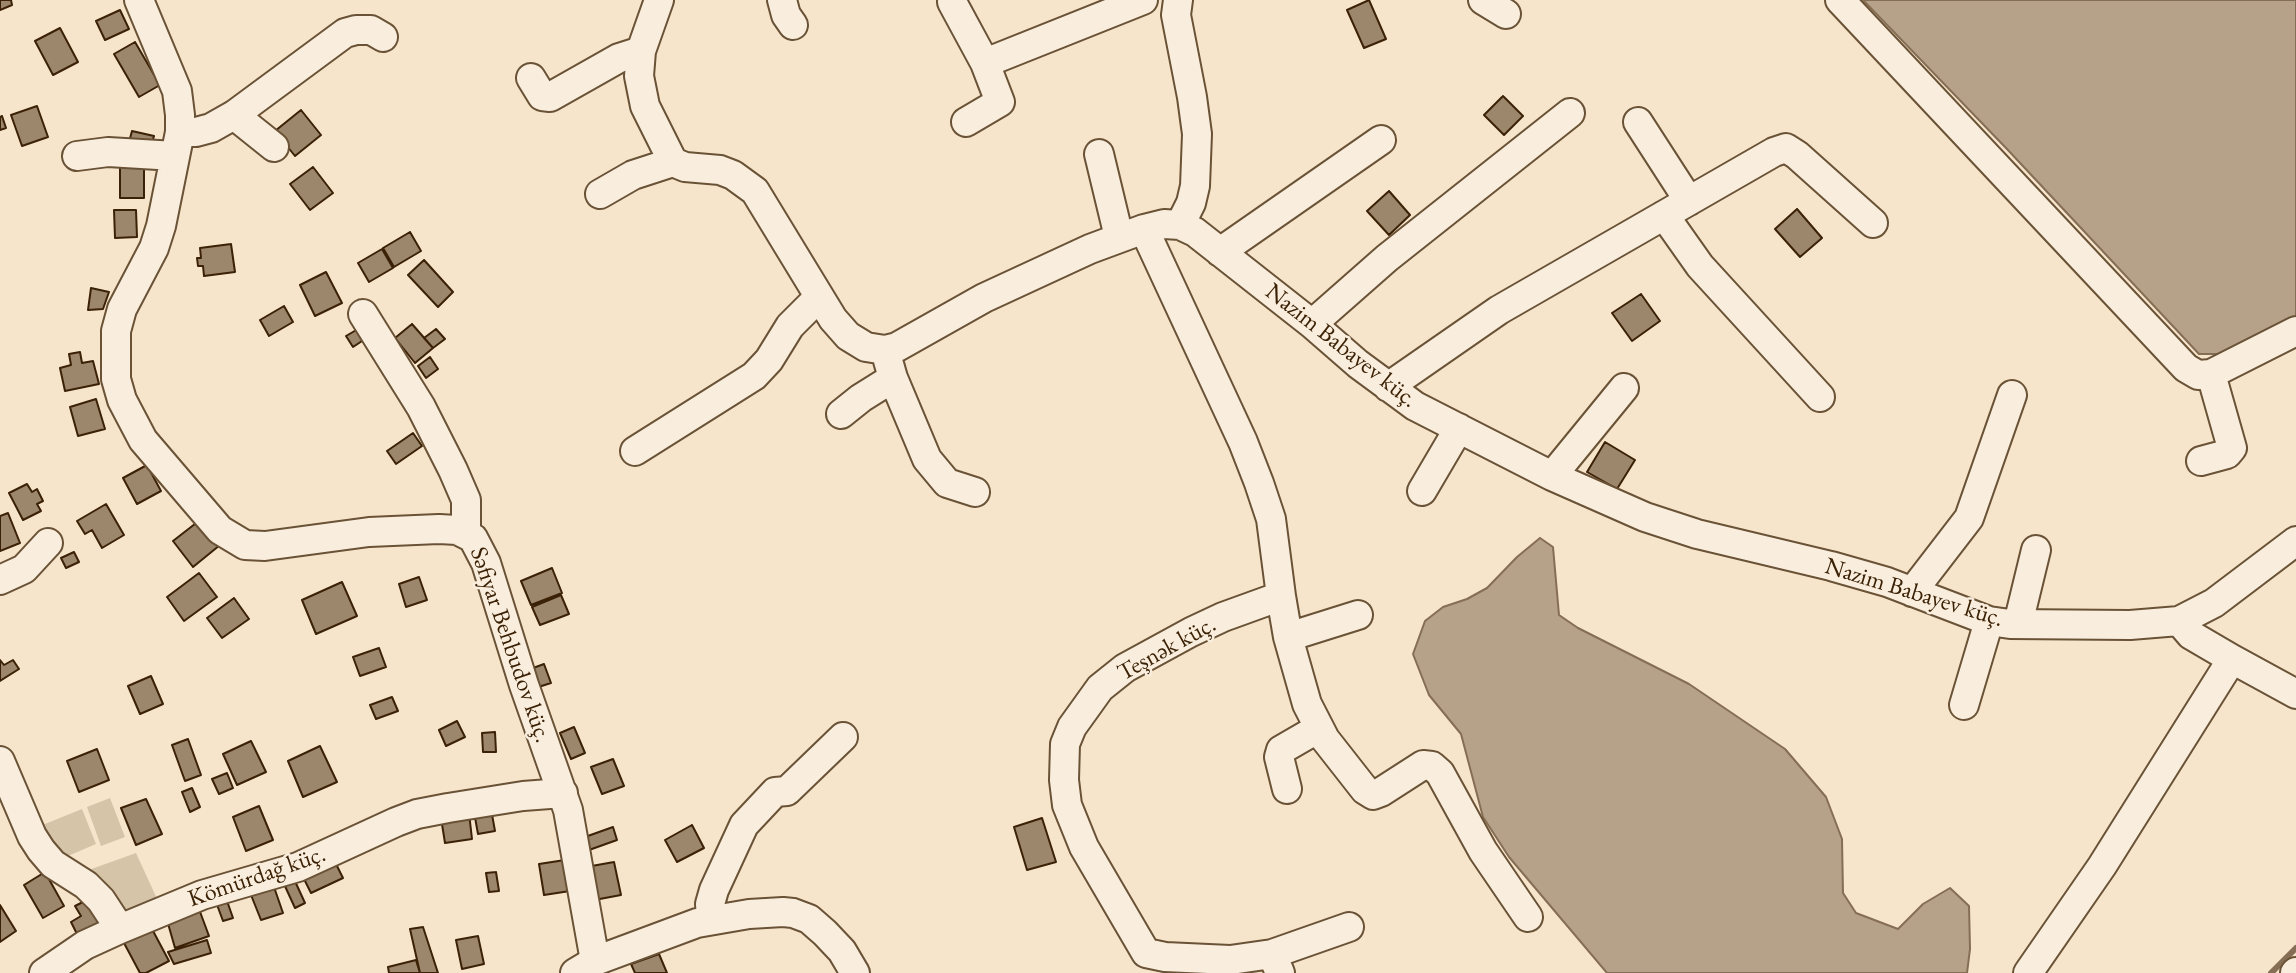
<!DOCTYPE html>
<html>
<head>
<meta charset="utf-8">
<style>
  body { margin:0 }
  canvas { display:block; background:#f6e5cb }
</style>
</head>
<body>
<canvas width="2296" height="973"></canvas>
<script>
const ctx = document.querySelector('canvas').getContext('2d');
ctx.lineJoin = 'round';
function fillPath(path, color) { ctx.fillStyle = color; ctx.fill(path, 'evenodd'); }
const poly = rows => new Path2D(rows.map(r => 'M' + r).join(''));
function trace(path, color, width, dash) { ctx.strokeStyle = color; ctx.lineWidth = width; ctx.lineCap = dash ? 'butt' : 'round'; ctx.setLineDash(dash || []); ctx.stroke(path); }
function write(font, color, halo, rows, align = 'center') {
  ctx.font = font + ' "EB Garamond",serif'; ctx.lineWidth = 5; ctx.setLineDash([]); ctx.textBaseline = 'middle'; ctx.strokeStyle = halo; ctx.fillStyle = color; for (const [text, x, y, turn = 0] of rows) {
    ctx.save(); ctx.translate(x, y); ctx.rotate((+turn || 0) * Math.PI / 180); ctx.textAlign = isNaN(turn) ? turn : align; if (halo) ctx.strokeText(text, 0, 0); ctx.fillText(text, 0, 0); ctx.restore();
  }
}
fillPath(poly([
  [110,798,125,837,101,846,87,807],
  [82,809,96,844,61,859,40,826],
  [136,853,158,901,123,915,83,872]
]), '#d6c4a9');
const water = poly([
  [1863,0,2296,0,2296,317,2226,354,2199,354,2006,148,1863,0],
  [1540,538,1553,547,1559,615,1578,628,1689,684,1785,749,1826,797,1842,839,1843,893,1856,913,1898,929,1923,904,1950,888,1969,906,1970,949,1967,973,1607,973,1509,857,1483,817,1461,734,1429,695,1413,654,1425,621,1443,607,1467,599,1487,588,1517,557,1540,538]
]);
fillPath(water, '#b6a288');
trace(water, '#856e54', 2);
trace(poly([
  [2271,973,2296,948]
]), '#856e54', 6);
const building = poly([
  [0,0,11,0,12,5,0,10,0,0],
  [1369,0,1386,39,1364,48,1347,10,1369,0],
  [120,10,129,29,105,40,96,21,120,10],
  [60,28,78,62,53,75,35,41,60,28],
  [135,42,160,85,139,97,114,54,135,42],
  [1503,96,1523,116,1504,135,1484,115,1503,96],
  [37,106,48,137,22,146,11,115,37,106],
  [301,110,321,135,295,156,275,131,301,110],
  [2,116,6,128,0,130,0,117,2,116],
  [132,131,154,136,151,147,129,142,132,131],
  [120,163,144,163,144,198,120,198,120,163],
  [313,167,333,193,310,210,290,184,313,167],
  [1389,191,1410,215,1389,235,1367,211,1389,191],
  [1797,209,1822,238,1800,257,1775,229,1797,209],
  [114,210,136,210,137,237,115,238,114,210],
  [410,232,421,251,394,267,383,248,410,232],
  [231,244,235,272,204,276,203,266,198,266,197,258,201,258,200,248,231,244],
  [382,249,393,268,369,282,358,263,382,249],
  [424,260,453,292,438,307,408,275,424,260],
  [326,272,342,303,315,316,300,285,326,272],
  [91,288,109,292,103,309,88,310,91,288],
  [1641,294,1660,321,1632,341,1612,313,1641,294],
  [284,306,293,322,269,336,260,320,284,306],
  [412,324,433,348,415,363,395,338,412,324],
  [358,329,365,339,353,347,346,336,358,329],
  [436,329,445,339,433,348,424,338,436,329],
  [80,352,82,363,93,361,99,384,65,391,60,368,71,365,69,354,80,352],
  [430,357,438,369,426,378,418,366,430,357],
  [96,399,105,429,78,436,70,407,96,399],
  [413,433,422,446,396,464,387,451,413,433],
  [1605,442,1635,460,1617,489,1587,472,1605,442],
  [147,465,161,491,137,504,123,478,147,465],
  [27,484,32,492,37,489,43,501,37,504,41,511,23,520,9,493,27,484],
  [106,504,124,535,102,548,92,530,85,534,77,521,106,504],
  [8,513,20,543,0,551,0,516,8,513],
  [200,520,220,545,193,567,173,541,200,520],
  [74,552,79,562,66,568,61,558,74,552],
  [552,568,562,593,531,605,521,581,552,568],
  [199,573,217,597,184,621,167,597,199,573],
  [419,577,427,600,406,607,399,584,419,577],
  [342,582,357,616,316,634,302,600,342,582],
  [561,595,569,614,540,625,532,607,561,595],
  [234,598,249,619,222,638,207,618,234,598],
  [379,648,386,667,360,676,353,657,379,648],
  [0,660,4,665,13,660,19,669,0,681,0,660],
  [544,664,551,683,532,689,525,671,544,664],
  [151,676,163,704,140,714,128,686,151,676],
  [392,697,398,711,376,719,370,705,392,697],
  [457,721,465,737,446,746,439,730,457,721],
  [574,727,585,753,571,759,560,733,574,727],
  [495,732,496,752,483,752,482,733,495,732],
  [188,739,201,775,185,781,172,745,188,739],
  [251,741,266,772,237,785,223,754,251,741],
  [320,746,337,782,303,797,288,761,320,746],
  [97,749,109,780,79,792,67,761,97,749],
  [613,759,624,786,602,794,591,767,613,759],
  [227,773,233,788,219,794,212,779,227,773],
  [192,788,200,807,190,812,182,792,192,788],
  [146,799,162,834,136,845,121,808,146,799],
  [259,806,273,840,246,851,233,817,259,806],
  [491,809,495,831,478,834,474,812,491,809],
  [469,813,472,839,445,843,441,818,469,813],
  [1042,818,1056,862,1027,870,1014,827,1042,818],
  [692,825,704,848,677,862,665,840,692,825],
  [613,827,617,840,589,850,585,837,613,827],
  [334,860,343,878,311,893,302,875,334,860],
  [565,860,570,891,544,895,539,864,565,860],
  [614,862,621,895,589,901,586,867,614,862],
  [45,872,64,906,43,918,24,885,45,872],
  [496,872,499,891,489,892,486,873,496,872],
  [294,879,305,903,295,908,284,884,294,879],
  [274,887,283,913,261,920,251,895,274,887],
  [226,898,233,918,223,921,216,902,226,898],
  [89,899,102,923,78,936,71,922,81,916,75,906,89,899],
  [0,905,16,931,0,942,0,905],
  [199,909,209,936,175,948,167,920,199,909],
  [423,927,438,973,420,973,410,929,423,927],
  [152,929,169,961,146,973,140,973,124,943,152,929],
  [478,936,484,964,462,969,456,940,478,936],
  [207,940,211,953,174,964,168,952,207,940],
  [659,954,667,973,635,973,631,964,659,954],
  [416,960,420,973,389,973,388,967,416,960]
]);
fillPath(building, '#9c876c');
trace(building, '#3b2105', 2);
const minor = poly([
  [139,0,177,91,180,115,180,132,161,226,154,248,122,309,116,331,116,379,122,400,143,440,220,530,245,545,265,546,369,532,439,529,457,530,473,538,486,563,524,685,568,810,595,961],
  [659,0,641,51,639,76,645,106,673,162,685,167,720,170,733,175,755,191,833,319,848,336,866,347,885,350,897,347,984,298,1090,249,1144,229,1164,224,1180,225,1195,232,1312,324,1358,364,1415,406,1552,476,1645,517,1697,534,1831,566,1887,582,1989,621,2010,624,2130,625,2179,621,2214,603,2296,541],
  [782,0,786,15,793,25],
  [1178,0,1176,15,1192,97,1197,134,1195,186,1191,203,1180,225],
  [1483,0,1506,14],
  [1840,0,2186,368,2198,375,2211,374,2296,331],
  [952,2,985,63,1000,102,966,122],
  [985,63,1143,0],
  [531,78,542,96,550,97,619,58,641,51],
  [234,115,274,147],
  [1638,122,1689,201],
  [180,132,196,132,211,128,234,115,345,33,356,30,371,30,383,37],
  [1099,154,1119,237],
  [77,156,108,152,175,156],
  [600,194,633,175,673,162],
  [1664,215,1700,266,1820,397],
  [1144,229,1243,442,1259,483,1271,519,1281,596,1223,617,1191,632,1125,668,1100,688,1072,727,1065,744,1064,780,1067,805,1084,847,1146,953,1165,957,1230,960,1272,954,1280,973],
  [1220,252,1381,140],
  [363,314,421,407,453,470,466,500,466,533],
  [1312,324,1387,258,1570,113],
  [885,350,893,378,927,459,947,483,975,492],
  [1388,387,1499,310,1774,152,1786,148,1797,155,1873,223],
  [841,414,861,398,893,378],
  [635,451,754,376,769,360,790,326,819,297],
  [2201,461,2227,454,2232,448,2211,374],
  [1552,476,1624,388],
  [1422,491,1459,428],
  [0,580,24,569,48,543],
  [1912,592,1969,518,2012,395],
  [1281,596,1288,637,1307,704,1325,739,1365,790,1373,795,1381,792,1423,765,1432,766,1440,773,1483,851,1528,917],
  [2018,624,2036,550],
  [1288,637,1358,615],
  [2232,659,2296,694],
  [1964,705,1989,621],
  [0,761,32,836,41,850,53,864,86,885,101,900,120,929],
  [1287,789,1279,757,1281,750,1319,728],
  [711,920,710,904,714,890,744,825,775,792,787,791,843,737],
  [1272,954,1349,927],
  [44,973,85,945,120,929,202,895,298,867,396,822,417,814,448,808,523,796,563,793],
  [575,973,595,961,697,923,749,914,783,912,793,913,809,919,825,933,842,951,855,973],
  [2028,973,2102,866,2232,659,2191,635,2179,621],
  [2295,973,2296,972]
]);
trace(minor, '#6a5236', 32);
trace(minor, '#f9eedd', 28);
write('24px', '#3b2105', '#f9eedd', [
  ["Nazim Babayev küç.",1341,346,38],
  ["Nazim Babayev küç.",1914,593,17],
  ["Səfiyar Behbudov küç.",510,645,71],
  ["Teşnək küç.",1167,649,-29],
  ["Kömürdağ küç.",257,877,-19]
]);
</script>
</body>
</html>
